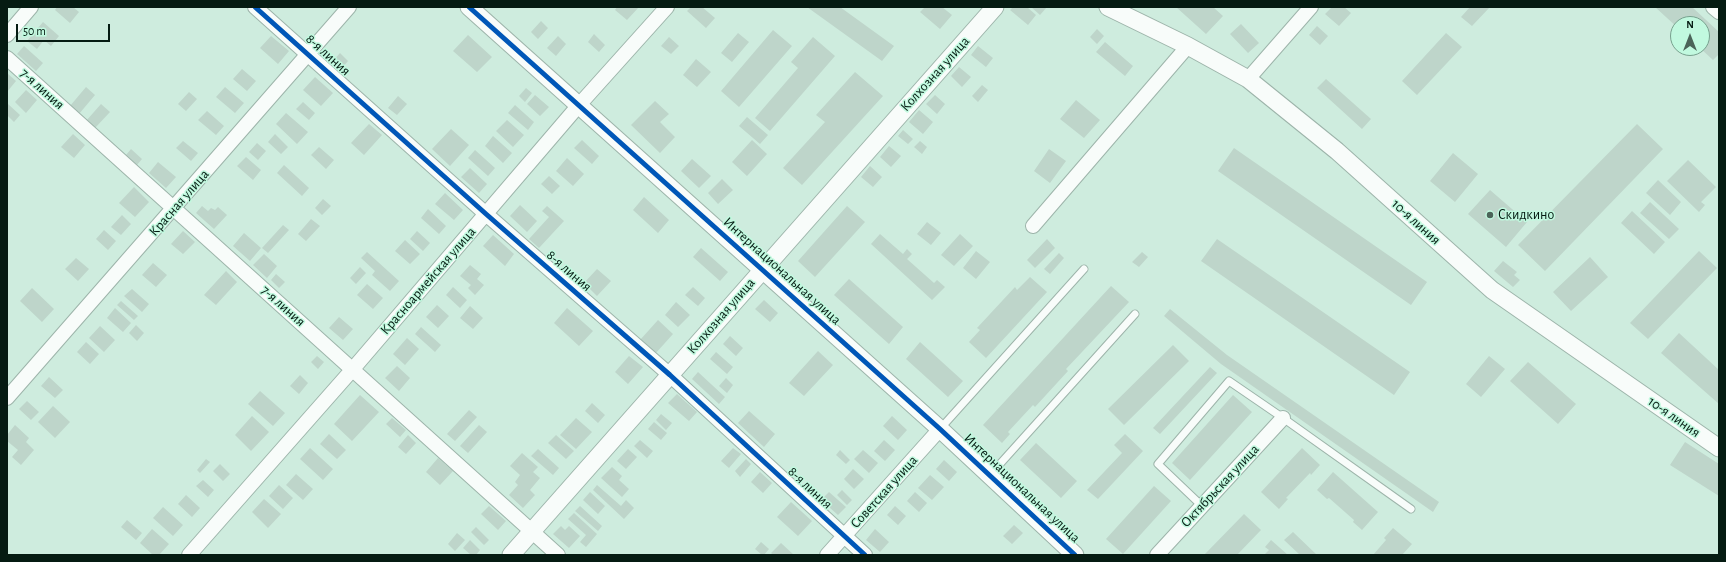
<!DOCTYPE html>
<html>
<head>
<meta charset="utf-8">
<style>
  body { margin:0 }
  #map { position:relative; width:1726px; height:562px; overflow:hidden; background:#ceecde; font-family:"Alegreya Sans",sans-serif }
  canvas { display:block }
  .frame { position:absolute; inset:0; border:8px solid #051b12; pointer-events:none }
  .north { position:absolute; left:1670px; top:16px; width:40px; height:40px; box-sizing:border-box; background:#c1f9df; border:1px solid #76a08d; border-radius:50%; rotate:0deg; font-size:11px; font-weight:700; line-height:16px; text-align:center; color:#051b12 }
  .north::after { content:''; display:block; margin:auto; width:14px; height:18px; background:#4b6459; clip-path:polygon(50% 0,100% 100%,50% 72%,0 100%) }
  .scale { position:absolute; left:16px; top:24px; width:94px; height:18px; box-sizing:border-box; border:2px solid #051b12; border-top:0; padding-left:5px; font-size:12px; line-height:14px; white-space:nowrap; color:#051b12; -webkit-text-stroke:3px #c1f9df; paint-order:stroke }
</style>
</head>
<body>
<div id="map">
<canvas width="1726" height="562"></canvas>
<div class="frame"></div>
<div class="north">N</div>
<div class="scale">50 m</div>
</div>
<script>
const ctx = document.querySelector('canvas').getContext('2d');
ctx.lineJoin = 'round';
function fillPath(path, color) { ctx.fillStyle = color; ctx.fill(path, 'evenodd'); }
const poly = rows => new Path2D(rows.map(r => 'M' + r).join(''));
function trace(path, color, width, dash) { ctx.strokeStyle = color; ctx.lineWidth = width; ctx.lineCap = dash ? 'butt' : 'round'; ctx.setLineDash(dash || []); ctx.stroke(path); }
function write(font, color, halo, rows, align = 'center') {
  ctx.font = font + ' "Alegreya Sans",sans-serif'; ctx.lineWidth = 3; ctx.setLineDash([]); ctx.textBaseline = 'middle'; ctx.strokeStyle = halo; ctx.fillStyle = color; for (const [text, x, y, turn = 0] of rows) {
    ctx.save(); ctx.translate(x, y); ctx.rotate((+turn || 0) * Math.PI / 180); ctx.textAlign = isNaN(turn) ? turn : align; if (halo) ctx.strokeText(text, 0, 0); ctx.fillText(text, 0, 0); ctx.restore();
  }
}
fillPath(poly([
  [57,7,73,7,79,12,70,23,55,10],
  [617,7,639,7,627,20,615,10],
  [691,7,702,7,715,18,706,28,687,11],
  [807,7,840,7,894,46,882,61],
  [925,7,942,7,952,15,940,29,920,12],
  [1013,7,1027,7,1036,15,1028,25,1010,10],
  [1031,7,1047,7,1040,15],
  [1176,7,1213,7,1223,16,1206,34],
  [1332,7,1344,7,1351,13,1339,26,1325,14],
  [1470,7,1490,7,1472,26,1461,17],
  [1655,7,1692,7,1719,32,1719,54,1713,60,1700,48,1702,48,1702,24,1678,24,1678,28],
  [541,21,548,28,538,39,531,32],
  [43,22,59,36,51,46,44,40,37,49,27,41],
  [1241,24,1259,43,1248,53,1230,34],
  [1317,26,1328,36,1320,45,1309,35],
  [1097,29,1104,36,1097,44,1090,37],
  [773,30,792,46,739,107,721,91],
  [738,33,749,42,732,62,721,53],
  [1446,33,1462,47,1417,95,1402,81],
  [594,34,605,45,599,52,588,42],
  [468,35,492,57,477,72,453,51],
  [271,36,289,51,278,64,260,48],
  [558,36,566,44,556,56,547,48],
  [669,37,679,46,671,54,661,46],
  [813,37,835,56,770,131,755,118,798,68,791,62],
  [1105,42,1133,66,1125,76,1096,52],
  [24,46,43,63,36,71,17,54],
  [978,46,993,58,986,67,971,55],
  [340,53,348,61,342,68,333,61],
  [696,59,711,72,697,87,683,75],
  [959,67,971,77,962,87,951,76],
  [242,69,256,81,247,91,233,79],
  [855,72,883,96,802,185,783,168,825,122,816,115],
  [7,73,16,81,7,92],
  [315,77,333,93,321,106,303,90],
  [1326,79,1371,119,1362,129,1317,88],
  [982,85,988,90,978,102,972,96],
  [86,87,95,95,79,114,70,106],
  [225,87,244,103,235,113,216,97],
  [526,88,532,93,525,102,519,96],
  [26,90,37,100,26,113,15,102],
  [189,92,197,99,186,111,178,104],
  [535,95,549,107,540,116,527,104],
  [935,95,945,104,937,114,926,104],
  [398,96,407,104,397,115,388,108],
  [1076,100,1100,120,1084,138,1060,119],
  [655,101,669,114,660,122,675,137,660,153,631,125],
  [303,102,315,113,309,120,296,109],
  [8,104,20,115,14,122,7,115],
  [101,104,110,112,95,128,86,121],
  [515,105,534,122,528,130,508,113],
  [919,110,933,122,923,134,909,122],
  [207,111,224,126,216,135,198,120],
  [286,113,308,132,297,144,276,124],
  [747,117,768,135,760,144,739,126],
  [507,120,524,135,513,147,496,131],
  [369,124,382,135,364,155,351,143],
  [1637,124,1663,149,1545,271,1518,245],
  [451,129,469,145,450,166,432,149],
  [903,130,913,139,908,144,898,136],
  [73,134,85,145,74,158,61,147],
  [275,134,288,147,281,154,268,142],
  [493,136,512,153,503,163,485,146],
  [582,140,599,156,592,164,574,148],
  [752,140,767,154,747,176,732,162],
  [183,141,198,153,191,161,176,148],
  [920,141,927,147,922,154,914,147],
  [257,143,266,151,258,160,249,152],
  [889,146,901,156,891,167,880,157],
  [319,147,334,160,326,169,311,155],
  [1234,148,1427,282,1411,305,1218,171],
  [131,149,142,159,137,165,126,155],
  [1049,149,1066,161,1050,183,1034,171],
  [475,150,495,168,488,176,468,158],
  [1453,153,1478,174,1455,202,1430,181],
  [246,157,261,170,253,180,237,166],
  [567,158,584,174,573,186,556,171],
  [692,159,711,176,699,188,681,171],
  [1688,160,1716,187,1701,202,1705,205,1699,212,1667,181],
  [158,162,176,177,166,188,149,173],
  [284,165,309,188,302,196,277,173],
  [870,166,882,177,873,187,861,177],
  [470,168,487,184,479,193,461,177],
  [549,176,560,186,552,194,541,184],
  [722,179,733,190,718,204,708,193],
  [1658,180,1681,202,1670,215,1646,193],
  [134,187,149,202,135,217,119,203],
  [1490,190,1527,222,1506,247,1468,214],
  [445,193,463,210,454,220,435,204],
  [644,197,669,220,658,233,633,210],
  [323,199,331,206,322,215,315,208],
  [1650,202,1679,229,1669,239,1640,213],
  [520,205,537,221,527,232,510,216],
  [202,206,208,211,211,208,215,210,218,207,227,215,214,229,196,213],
  [547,206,564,221,539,248,529,239,549,217,542,211],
  [847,206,865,222,815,277,798,261],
  [428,209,446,226,439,234,421,218],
  [1632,211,1665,242,1654,254,1621,223],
  [122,215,131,224,121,235,111,227],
  [311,219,320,226,306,241,298,234],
  [927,222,941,233,931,245,917,234],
  [283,225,289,230,268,253,262,248],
  [104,230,116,241,108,250,96,239],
  [183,231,195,242,183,254,171,244],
  [417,231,430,243,423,251,410,239],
  [244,233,261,248,250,261,233,246],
  [880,234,903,254,907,249,912,254,907,259,934,283,937,280,945,287,932,300,871,244],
  [960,234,973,246,954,266,941,255],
  [493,235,514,254,505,266,483,246],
  [1047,239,1055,248,1035,268,1027,260],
  [1217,239,1410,372,1394,395,1201,261],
  [405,240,420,254,410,264,395,251],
  [701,248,728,272,720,281,693,257],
  [976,251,990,262,976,279,963,268],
  [1699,251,1717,268,1648,339,1630,323],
  [367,252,399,281,390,291,372,275,375,271,361,258],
  [1142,252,1148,257,1139,267,1132,262],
  [1059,253,1064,258,1050,274,1044,269],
  [264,254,277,266,267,278,253,265],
  [1590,257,1608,277,1571,311,1553,292],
  [76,258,89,269,78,281,65,269],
  [1503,261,1517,272,1514,275,1520,280,1513,287,1494,271],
  [153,263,167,275,156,287,142,275],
  [470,265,481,274,477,279,484,285,475,295,468,288,471,285,460,276],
  [360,267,366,273,356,284,350,278],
  [597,269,611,281,597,296,584,283],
  [226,271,237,282,216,305,204,295],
  [276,274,285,282,279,288,271,280],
  [1030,277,1047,292,986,358,969,342,980,330,977,328,1015,287,1017,290],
  [849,279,903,327,889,344,834,295],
  [367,284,383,298,373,309,357,295],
  [1111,286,1129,302,1066,369,1068,371,1035,407,1033,405,1008,432,1010,434,1002,443,983,425],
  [453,287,467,300,460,308,446,295],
  [693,287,705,298,698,306,685,295],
  [32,288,54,309,42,322,20,301],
  [132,289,149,304,142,312,124,296],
  [764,300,778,313,770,322,755,309],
  [121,301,138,316,134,320,117,305],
  [676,302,690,315,678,327,665,315],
  [437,305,449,316,438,328,426,317],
  [470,306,483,318,473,329,460,318],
  [115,308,131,323,123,332,107,318],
  [567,308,593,331,579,346,554,323],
  [1170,309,1227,355,1439,502,1433,512,1221,364,1164,316],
  [339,317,353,329,343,340,329,328],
  [658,320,673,334,655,354,640,340],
  [136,325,144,333,137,341,129,333],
  [100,326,115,340,104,352,89,338],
  [421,327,441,345,435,352,415,334],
  [1679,333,1719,370,1719,404,1661,353],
  [730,336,743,348,736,356,723,344],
  [407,338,419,349,405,365,393,354],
  [86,342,99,354,90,364,77,352],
  [920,342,963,381,948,397,906,359],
  [1173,345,1189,361,1124,425,1108,409],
  [818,351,833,365,804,396,789,383],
  [716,352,733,367,727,374,710,359],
  [317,356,324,362,318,369,311,362],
  [629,356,643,367,628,384,615,372],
  [1489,356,1505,369,1481,397,1466,384],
  [1528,362,1576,404,1558,424,1510,381],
  [397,366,410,378,399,391,385,378],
  [1210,367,1217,373,1160,434,1153,428],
  [698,372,725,397,719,404,692,379],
  [300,375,308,383,299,394,290,386],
  [49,377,63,390,55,398,41,386],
  [726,378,733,385,727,393,719,386],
  [260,391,285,413,273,426,248,404],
  [677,394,697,412,689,421,668,403],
  [360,395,379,412,352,441,334,424],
  [1233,395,1252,412,1190,480,1172,463],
  [27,401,39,412,31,420,19,409],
  [592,403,605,415,598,423,585,411],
  [53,406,70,422,55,438,38,422],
  [469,410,477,417,455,441,447,434],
  [749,411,775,434,764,447,738,423],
  [661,414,672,423,666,430,656,420],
  [252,416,269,432,251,451,235,435],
  [892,416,907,430,898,440,883,426],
  [392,418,406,430,400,437,386,424],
  [576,418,592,432,576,449,560,435],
  [654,422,667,433,661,440,648,429],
  [15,425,29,438,26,442,34,450,21,465,12,457,18,450,7,441,7,435],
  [479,425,487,432,468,453,460,446],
  [329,434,346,450,337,459,320,444],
  [1125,434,1143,451,1098,499,1087,490,1122,453,1114,445],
  [408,435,416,443,406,454,398,447],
  [556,435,574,451,566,459,548,443],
  [640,440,653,451,647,458,634,446],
  [884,440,895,450,885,461,874,451],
  [1685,442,1719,464,1719,496,1670,465],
  [1036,443,1077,481,1061,498,1020,460],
  [310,448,333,469,323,480,300,459],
  [733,448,741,454,729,468,721,461],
  [1302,448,1320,465,1311,475,1310,473,1286,498,1288,499,1279,509,1261,492],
  [538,449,559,468,553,475,531,456],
  [628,449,637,457,626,469,617,461],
  [840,450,850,460,846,464,836,455],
  [863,450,878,463,869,473,854,459],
  [522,453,538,467,533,472,540,478,530,490,535,495,523,508,509,495,518,485,515,482,520,475,510,466],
  [438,458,453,471,440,485,426,472],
  [206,459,210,462,200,473,197,470],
  [746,459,751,464,740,477,735,471],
  [944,460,957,472,949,481,936,469],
  [220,464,230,474,223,481,213,471],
  [612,467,622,476,619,480,629,489,622,497,601,478],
  [853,469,864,479,854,489,844,479],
  [760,472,772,483,763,493,751,482],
  [1333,472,1378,512,1362,530,1353,522,1354,520,1329,498,1327,499,1317,490],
  [296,474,313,489,303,500,286,485],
  [930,475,944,487,932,500,918,488],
  [203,480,214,490,208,497,196,486],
  [279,485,293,498,283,509,269,496],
  [597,485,621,506,626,500,634,508,624,519,593,490],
  [1154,486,1171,501,1123,554,1106,539],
  [842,490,852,500,847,505,837,495],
  [590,492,605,506,598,514,583,500],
  [829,492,846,507,838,515,821,500],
  [915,492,927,503,919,512,907,501],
  [186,495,200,508,192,517,178,504],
  [264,499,281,514,268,528,252,512],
  [791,502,812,521,798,536,777,517],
  [489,506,506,521,498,530,481,514],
  [580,506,602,526,598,531,575,511],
  [895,506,906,516,898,525,887,515],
  [163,507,183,525,173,536,153,518],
  [574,513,597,534,586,547,580,542,586,535,568,519],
  [1244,514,1261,530,1237,555,1204,555],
  [127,520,142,533,136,540,121,527],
  [1014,525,1023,533,1012,544,1003,536],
  [561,526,565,530,569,526,580,536,569,548,553,534],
  [476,527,489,540,484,545,471,532],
  [1393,528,1412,544,1402,555,1373,555,1386,540,1384,538],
  [152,529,169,544,159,555,153,555,140,543],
  [875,529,889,542,880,552,866,540],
  [1293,532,1317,555,1300,555,1284,540],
  [457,533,465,540,455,551,448,544],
  [470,540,480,550,476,555,471,555,463,548],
  [1271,540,1288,555,1265,554,1269,550,1265,547],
  [761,542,769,549,764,555,762,555,755,549],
  [781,543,794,555,773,555,771,553]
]), '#bed5ca');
const service = poly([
  [940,429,1084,269],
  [990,475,1135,314],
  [1202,506,1158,464,1229,381,1283,418,1411,509]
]);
const minor = poly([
  [255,7,486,214,670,375,865,555],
  [1713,7,1719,12],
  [7,35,31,7],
  [7,58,558,555],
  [1248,79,1311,7],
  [1033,226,1188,46],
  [7,398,349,7],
  [189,555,352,370,579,105,667,7],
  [827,555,940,429],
  [1157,555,1283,418]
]);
const tertiary = poly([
  [469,7,940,429,1075,555],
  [1108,7,1188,46,1248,79,1337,151,1492,290,1719,448],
  [511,555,995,7]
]);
trace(service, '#9db4aa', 9);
trace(minor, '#9db4aa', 16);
trace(tertiary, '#9db4aa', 19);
trace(service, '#f8fcfa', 7);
trace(minor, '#f8fcfa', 14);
trace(tertiary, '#f8fcfa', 17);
trace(poly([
  [255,7,486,214,670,375,865,555],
  [469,7,940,429,1075,555]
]), '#0057b8', 5);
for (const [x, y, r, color] of [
  [1490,215,4,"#4b6459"]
]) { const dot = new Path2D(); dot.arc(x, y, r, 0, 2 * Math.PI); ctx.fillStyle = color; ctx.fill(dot); trace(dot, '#c1f9df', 1.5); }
write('14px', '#051b12', '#c1f9df', [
  ["8-я линия",328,55,42],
  ["Колхозная улица",935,74,-48],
  ["7-я линия",42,89,42],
  ["Красная улица",179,203,-49],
  ["10-я линия",1416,222,42],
  ["8-я линия",569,271,41],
  ["Интернациональная улица",782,271,42],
  ["Красноармейская улица",428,281,-49],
  ["7-я линия",283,306,42],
  ["Колхозная улица",721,316,-49],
  ["10-я линия",1674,417,35],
  ["Октябрьская улица",1220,486,-47],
  ["8-я линия",810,488,43],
  ["Интернациональная улица",1022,488,43],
  ["Советская улица",884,492,-48]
]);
write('14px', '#051b12', '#c1f9df', [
  ["Скидкино",1498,215]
], 'left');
</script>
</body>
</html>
